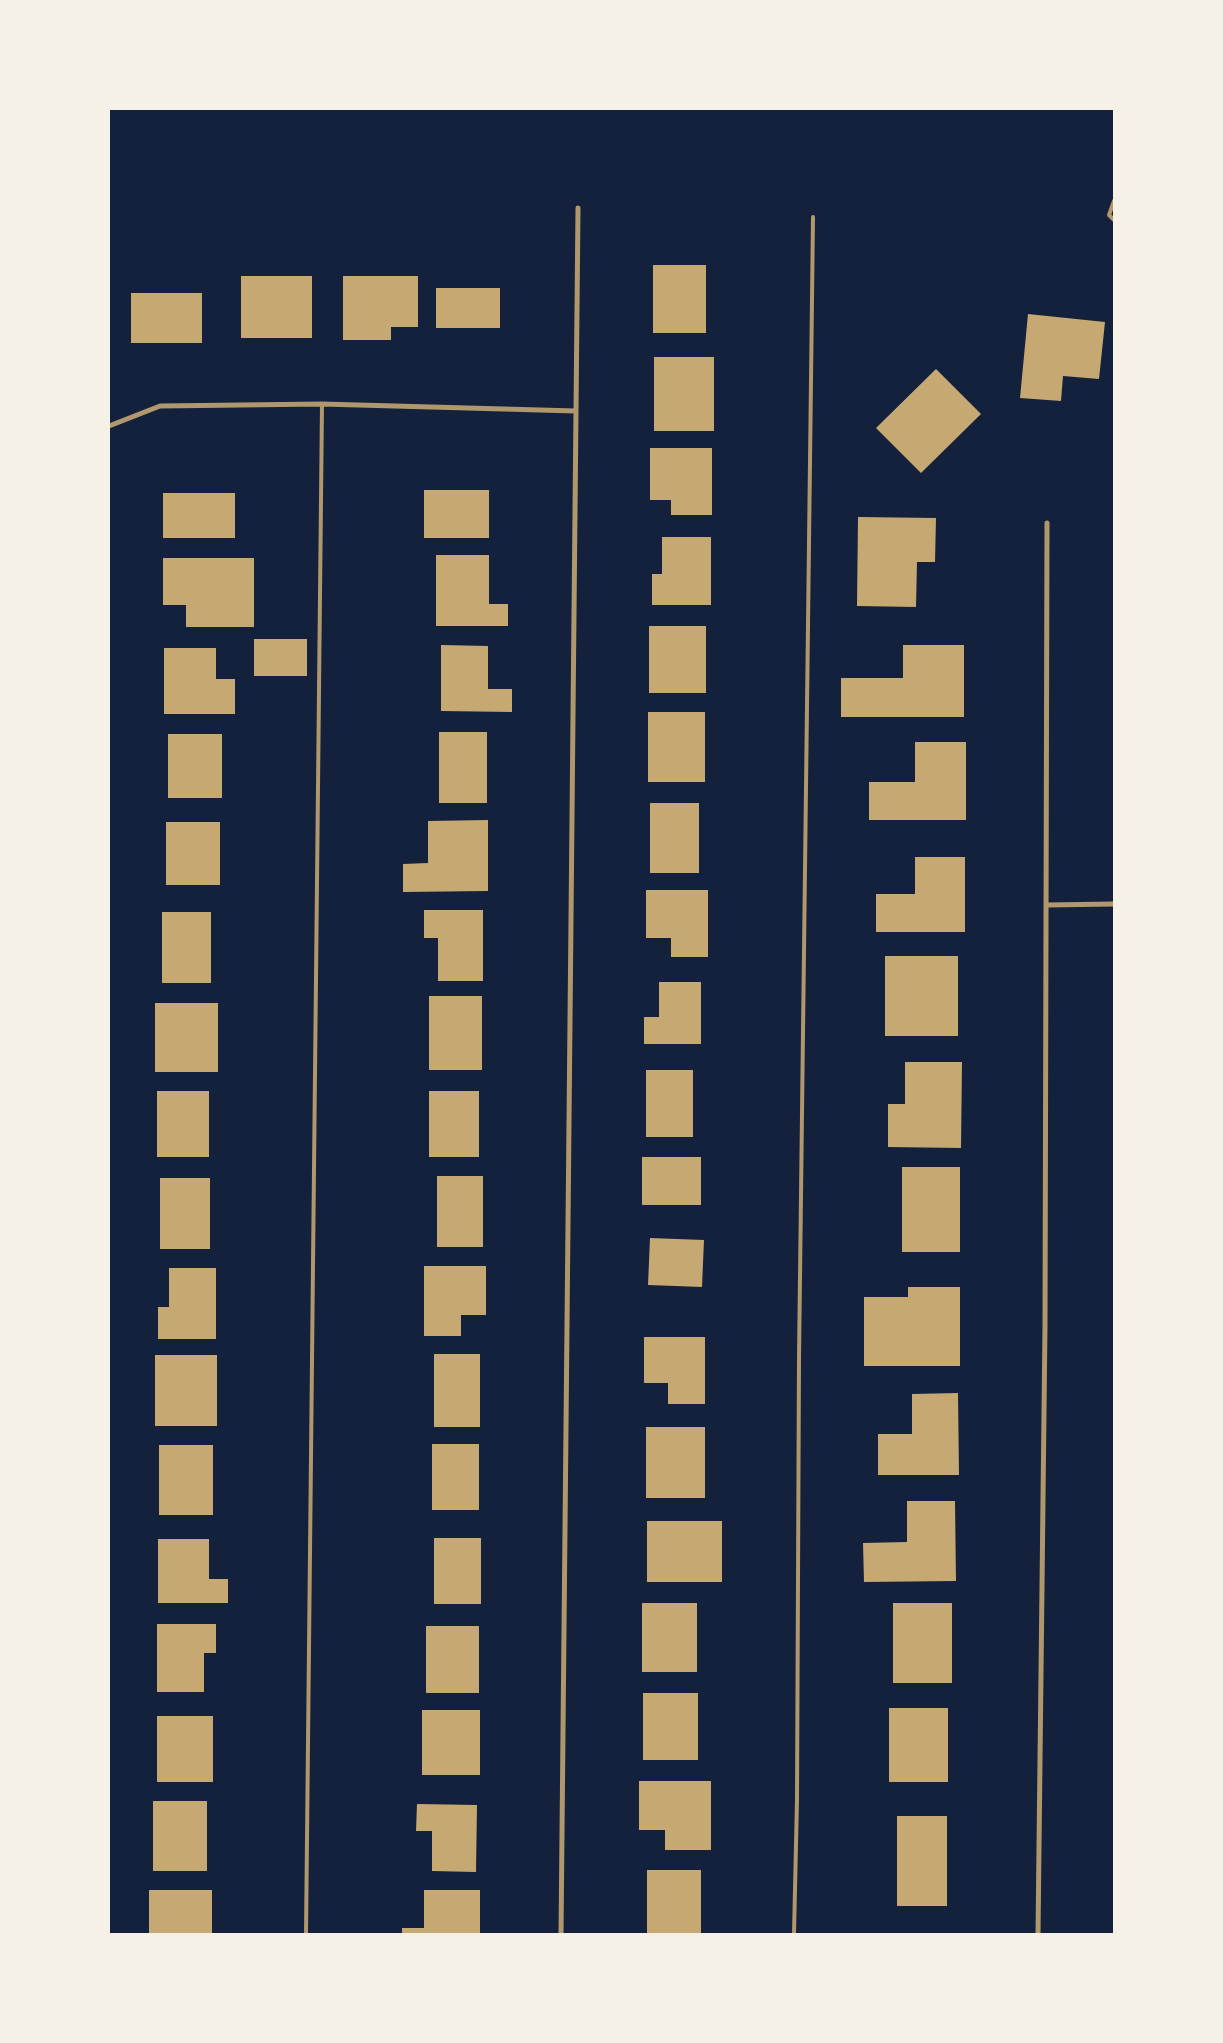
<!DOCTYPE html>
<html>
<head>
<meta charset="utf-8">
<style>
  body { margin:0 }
  #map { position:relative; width:1223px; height:2043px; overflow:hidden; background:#14213d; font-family:"Asap Condensed",sans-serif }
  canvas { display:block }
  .frame { position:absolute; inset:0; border:110px solid #f6f1e7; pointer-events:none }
</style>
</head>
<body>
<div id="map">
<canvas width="1223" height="2043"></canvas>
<div class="frame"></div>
</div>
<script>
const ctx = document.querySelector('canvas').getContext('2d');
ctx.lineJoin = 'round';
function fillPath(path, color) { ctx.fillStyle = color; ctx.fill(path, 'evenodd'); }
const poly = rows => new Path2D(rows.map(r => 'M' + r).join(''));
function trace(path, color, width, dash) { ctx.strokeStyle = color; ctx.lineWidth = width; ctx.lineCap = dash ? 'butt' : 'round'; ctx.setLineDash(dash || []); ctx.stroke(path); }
fillPath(poly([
  [653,265,706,265,706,333,653,333],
  [241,276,312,276,312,338,241,338],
  [343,276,418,276,418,327,391,327,391,340,343,340],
  [436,288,500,288,500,328,436,328],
  [131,293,202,293,202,343,131,343],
  [1028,314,1105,322,1099,379,1063,376,1061,401,1020,398],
  [654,357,714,357,714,431,654,431],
  [936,369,981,414,921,473,876,428],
  [650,448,712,448,712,515,671,515,671,500,650,500],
  [424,490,489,490,489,538,424,538],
  [163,493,235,493,235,538,163,538],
  [858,517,936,518,935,562,917,562,916,607,857,606],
  [662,537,711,537,711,605,652,605,652,574,662,574],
  [436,555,489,555,489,604,508,604,508,626,436,626],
  [163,558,254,558,254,627,186,627,186,605,163,605],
  [649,626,706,626,706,693,649,693],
  [254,639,307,639,307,676,254,676],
  [441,645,488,646,488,689,512,689,512,712,441,711],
  [903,645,964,645,964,717,841,717,841,678,903,678],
  [164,648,216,648,216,679,235,679,235,714,164,714],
  [648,712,705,712,705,782,648,782],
  [439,732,487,732,487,803,439,803],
  [168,734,222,734,222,798,168,798],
  [915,742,966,742,966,820,869,820,869,782,915,782],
  [650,803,699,803,699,873,650,873],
  [488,820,488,891,403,892,403,864,428,863,428,821],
  [166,822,220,822,220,885,166,885],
  [915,857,965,857,965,932,876,932,876,894,915,894],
  [646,890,708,890,708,957,671,957,671,938,646,938],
  [424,910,483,910,483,981,438,981,438,938,424,938],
  [162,912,211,912,211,983,162,983],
  [885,956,958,956,958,1036,885,1036],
  [659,982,701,982,701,1044,644,1044,644,1017,659,1017],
  [429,996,482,996,482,1070,429,1070],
  [155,1003,218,1003,218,1072,155,1072],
  [905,1062,962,1062,961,1148,888,1147,888,1104,905,1104],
  [646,1070,693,1070,693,1137,646,1137],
  [157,1091,209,1091,209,1157,157,1157],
  [429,1091,479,1091,479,1157,429,1157],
  [642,1157,701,1157,701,1205,642,1205],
  [902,1167,960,1167,960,1252,902,1252],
  [437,1176,483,1176,483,1247,437,1247],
  [160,1178,210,1178,210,1249,160,1249],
  [650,1238,704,1240,702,1287,648,1285],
  [424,1266,486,1266,486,1315,461,1315,461,1336,424,1336],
  [169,1268,216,1268,216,1339,158,1339,158,1307,169,1307],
  [908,1287,960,1287,960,1366,864,1366,864,1297,908,1297],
  [644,1337,705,1337,705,1404,668,1404,668,1383,644,1383],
  [434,1354,480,1354,480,1427,434,1427],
  [155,1355,217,1355,217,1426,155,1426],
  [958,1393,959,1475,878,1475,878,1434,912,1434,912,1394],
  [646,1427,705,1427,705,1498,646,1498],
  [432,1444,479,1444,479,1510,432,1510],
  [159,1445,213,1445,213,1515,159,1515],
  [907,1501,955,1501,956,1581,864,1582,863,1543,907,1542],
  [647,1521,722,1521,722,1582,647,1582],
  [434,1538,481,1538,481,1604,434,1604],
  [158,1539,209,1539,209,1579,228,1579,228,1603,158,1603],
  [642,1603,697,1603,697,1672,642,1672],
  [893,1603,952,1603,952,1683,893,1683],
  [157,1624,216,1624,216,1653,204,1653,204,1692,157,1692],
  [426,1626,479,1626,479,1693,426,1693],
  [643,1693,698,1693,698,1760,643,1760],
  [889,1708,948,1708,948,1782,889,1782],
  [422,1710,480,1710,480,1775,422,1775],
  [157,1716,213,1716,213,1782,157,1782],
  [639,1781,711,1781,711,1850,665,1850,665,1830,639,1830],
  [153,1801,207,1801,207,1871,153,1871],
  [417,1804,477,1805,476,1872,432,1871,432,1831,416,1831],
  [897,1816,947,1816,947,1906,897,1906],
  [647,1870,701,1870,701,1934,647,1934],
  [149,1890,212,1890,212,1934,149,1934],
  [424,1890,480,1890,480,1934,402,1934,402,1928,424,1928]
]), '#c6a872');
trace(poly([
  [1114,201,1109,215,1114,220],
  [306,1934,322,404],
  [794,1934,797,1800,799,1358,813,217]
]), '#b1986c', 4);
trace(poly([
  [109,426,160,406,322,404,576,411],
  [1047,905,1114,904],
  [561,1934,578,208],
  [1038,1934,1045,1326,1047,523]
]), '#b1986c', 5);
</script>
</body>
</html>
